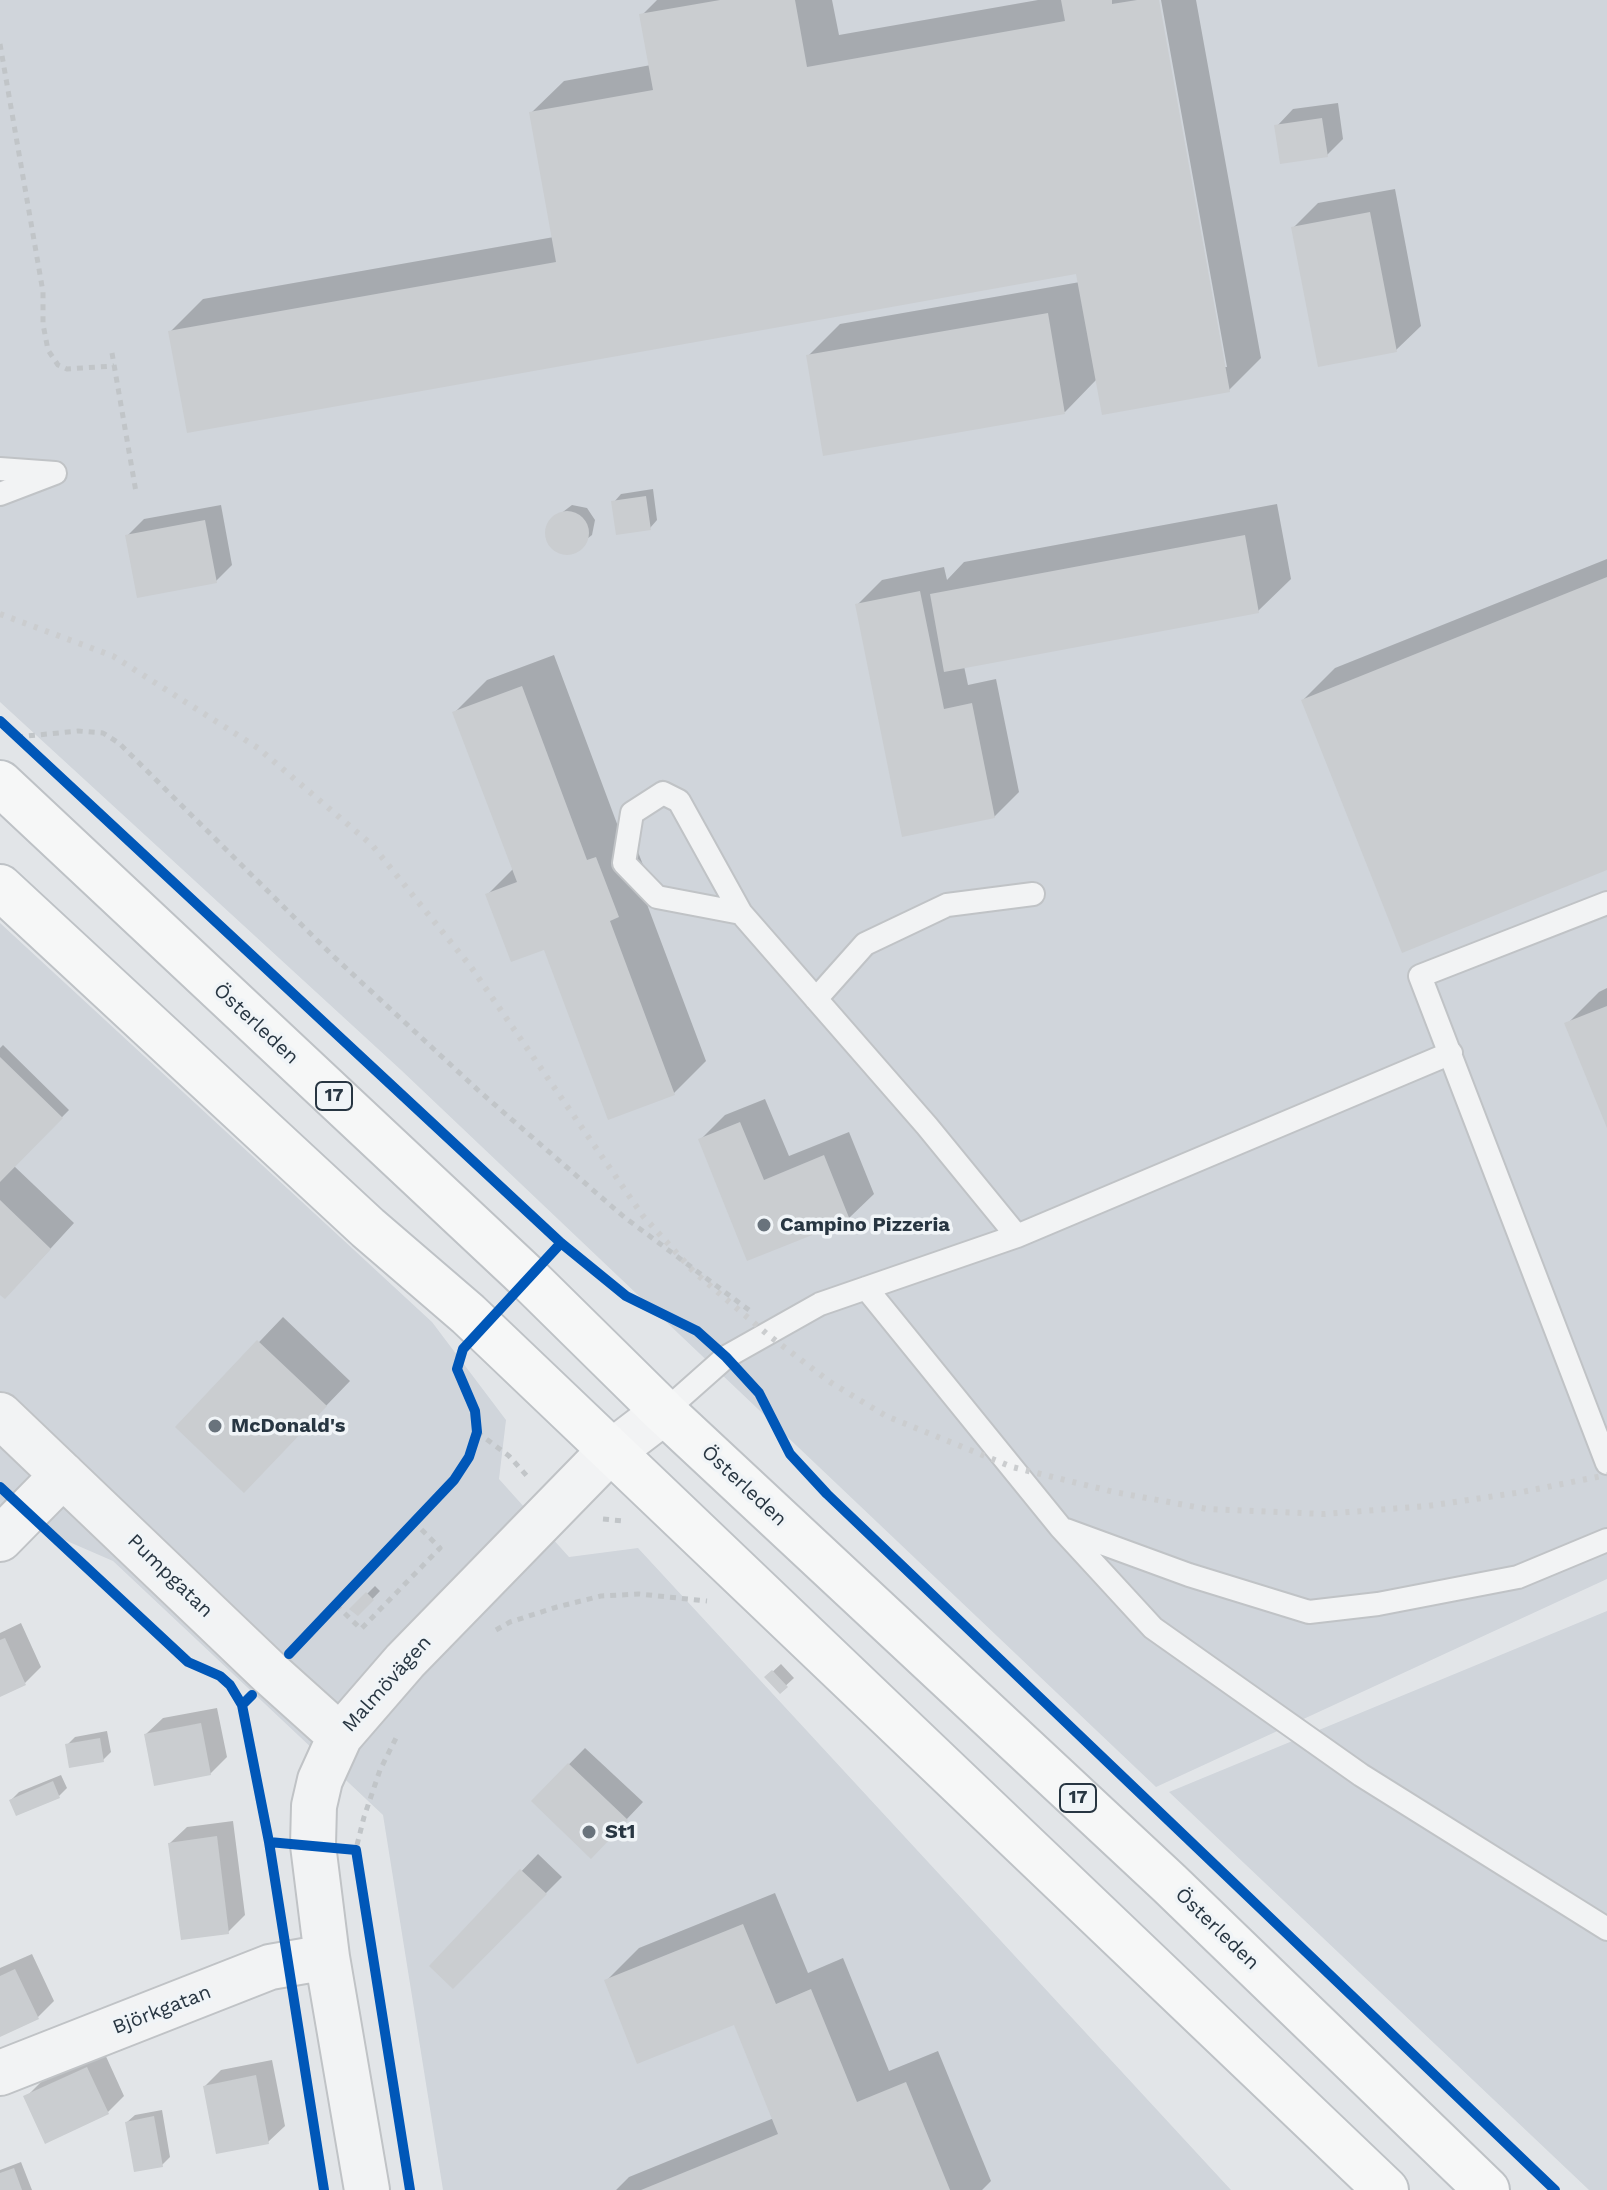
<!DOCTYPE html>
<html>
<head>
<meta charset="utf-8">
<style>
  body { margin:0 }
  canvas { display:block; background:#e2e5e8 }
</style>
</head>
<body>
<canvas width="1607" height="2190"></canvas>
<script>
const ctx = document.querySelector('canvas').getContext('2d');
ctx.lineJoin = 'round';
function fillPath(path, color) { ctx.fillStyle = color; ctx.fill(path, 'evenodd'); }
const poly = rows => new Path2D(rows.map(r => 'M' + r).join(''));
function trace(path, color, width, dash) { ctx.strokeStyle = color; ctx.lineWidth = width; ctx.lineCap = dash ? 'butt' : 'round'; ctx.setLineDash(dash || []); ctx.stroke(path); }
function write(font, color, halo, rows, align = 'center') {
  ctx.font = font + ' "Work Sans",sans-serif'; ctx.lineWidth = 7; ctx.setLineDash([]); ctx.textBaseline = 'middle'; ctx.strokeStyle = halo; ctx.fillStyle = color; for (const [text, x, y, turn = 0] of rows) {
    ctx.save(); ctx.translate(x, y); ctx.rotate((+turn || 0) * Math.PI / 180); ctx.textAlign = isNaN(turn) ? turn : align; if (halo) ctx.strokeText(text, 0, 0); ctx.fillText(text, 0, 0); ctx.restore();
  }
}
fillPath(poly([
  [0,0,1607,0,1607,1579,1156,1787,401,1070,0,702],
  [0,923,432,1322,506,1420,499,1479,569,1557,638,1548,1231,2190,443,2190,383,1815,113,1561,0,1512],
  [1607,1611,1607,2190,1589,2190,1169,1792]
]), '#d0d5db');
fillPath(poly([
  [657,0,832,0,839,35,1038,0,1157,0,1223,367,1227,367,1161,0,1196,0,1261,358,1229,390,1097,379,1065,412,808,356,840,324,1080,282,1078,272,170,332,203,299,554,237,531,113,564,81,651,65,642,15],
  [1338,103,1343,139,1327,155,1277,126,1293,109],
  [1395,189,1421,326,1396,350,1294,227,1318,203],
  [653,489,657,520,650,528,614,502,621,494],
  [1277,504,1291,579,1258,611,964,666,968,685,996,679,1019,792,994,817,858,604,882,580,944,567,947,580,964,562],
  [221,505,232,565,216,581,128,535,144,519],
  [572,505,587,508,595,520,592,535,570,552,555,549,547,536,551,521],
  [1607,559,1607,868,1303,700,1335,668],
  [554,655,619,829,628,826,650,883,642,891,706,1061,674,1093,545,947,487,895,514,868,455,712,487,680],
  [1607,988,1607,1123,1567,1024,1599,992],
  [3,1045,69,1110,14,1166,74,1223,29,1272,0,1292,0,1048],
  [765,1099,789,1156,849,1132,874,1194,849,1218,748,1259,700,1140,725,1115],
  [283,1317,350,1381,269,1465,178,1427],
  [375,1586,380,1591,358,1614,352,1609],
  [21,1623,41,1667,25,1683,0,1695,0,1633],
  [781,1664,794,1678,780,1691,767,1677],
  [217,1708,227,1757,210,1774,146,1734,163,1718],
  [107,1731,111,1752,103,1760,67,1745,75,1737],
  [585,1748,643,1802,607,1840,533,1801],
  [61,1775,67,1788,59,1796,17,1814,11,1800,19,1792],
  [233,1821,245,1915,228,1932,170,1843,187,1827],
  [538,1854,562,1877,453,1986,431,1966],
  [775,1893,808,1973,843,1958,889,2071,938,2051,991,2181,982,2190,616,2190,629,2177,774,2118,735,2023,607,1980,639,1948],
  [32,1954,54,2001,38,2017,0,2034,0,1968],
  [104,2052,124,2096,108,2112,26,2097,42,2081],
  [272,2060,285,2126,268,2142,205,2086,221,2070],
  [162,2110,170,2157,162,2165,127,2122,135,2115],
  [21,2162,32,2190,0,2190,0,2170]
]), '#0003');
fillPath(poly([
  [720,0,795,0,807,67,1065,21,1061,0,1112,0,1112,4,1137,0,1159,0,1230,392,1102,415,1076,274,187,433,168,331,556,262,529,112,653,90,639,14],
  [1322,118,1328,157,1280,164,1274,125],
  [1370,212,1397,352,1318,367,1291,227],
  [1048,313,1065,414,823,456,806,355],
  [646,496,651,530,616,535,611,501],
  '545 533a22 22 0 1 1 44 0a22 22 0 1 1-44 0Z',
  [205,520,217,583,137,598,125,535],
  [1245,535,1259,613,944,672,930,594],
  [1607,577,1607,870,1402,953,1301,700],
  [920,591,944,709,972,703,995,818,902,837,855,604],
  [522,686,587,860,596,857,619,917,610,921,675,1095,608,1120,544,950,511,962,485,894,517,882,452,712],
  [1607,1006,1607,1128,1564,1023],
  [0,1057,63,1118,0,1182],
  [740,1122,764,1180,824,1155,850,1220,747,1261,698,1139],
  [0,1200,51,1249,5,1299,0,1295],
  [257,1340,327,1406,244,1493,175,1427],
  [366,1592,374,1600,358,1616,349,1609],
  [5,1638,26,1685,0,1697,0,1640],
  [772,1670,788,1687,780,1694,764,1677],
  [201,1723,211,1775,154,1786,144,1734],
  [100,1738,104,1762,69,1768,65,1744],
  [568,1763,628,1820,591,1859,531,1801],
  [53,1781,60,1798,16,1816,9,1800],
  [217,1836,229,1934,181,1940,168,1843],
  [520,1869,547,1894,453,1989,429,1966],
  [743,1924,776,2004,811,1989,857,2102,906,2082,950,2190,641,2190,778,2134,734,2025,637,2064,604,1980],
  [15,1969,39,2019,0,2037,0,1976],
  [87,2067,109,2114,45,2144,23,2096],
  [256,2075,269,2144,216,2154,203,2086],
  [154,2116,163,2167,134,2172,125,2122],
  [14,2168,22,2190,0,2190,0,2173]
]), '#cacdd0');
const lane = poly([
  [0,469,55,473,0,494],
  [1607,903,1420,976,1607,1463],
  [741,913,657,897,624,863,632,813,663,793,679,801,741,913,927,1126,1017,1236],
  [816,999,865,944,947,905,1033,894],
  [866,1288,1061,1528,1153,1628,1361,1775,1607,1929],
  [664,1412,726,1357,820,1304,1017,1236,1451,1053],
  [1066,1530,1189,1575,1309,1612,1378,1604,1518,1577,1607,1540]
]);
const street = poly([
  [0,1415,271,1674,340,1736],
  [0,1539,63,1475],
  [0,2073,270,1967,327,1957],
  [367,2190,327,1957,313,1845,314,1806,320,1780,340,1736,405,1661,600,1461,664,1412]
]);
const primary = poly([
  [0,783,528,1278,664,1412,1169,1883,1487,2190],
  [0,887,368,1228,468,1314,1386,2190]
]);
trace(lane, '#c0c3c6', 26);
trace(street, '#c0c3c6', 48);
trace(primary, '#bec2c6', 48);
trace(poly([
  [0,44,43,292,43,324,48,350,58,365,67,369,114,366],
  [112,353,136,492],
  [17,737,78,731,103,733,119,743,332,955,479,1091,624,1217,749,1310],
  [477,1432,509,1456,527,1476],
  [603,1519,624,1521],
  [336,1605,361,1629,440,1548,415,1523],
  [496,1630,510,1622,557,1607,601,1596,639,1594,707,1601],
  [357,1845,364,1817,380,1770,396,1738]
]), '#c1c5c8', 5, [6, 6]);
trace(lane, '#f2f3f4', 22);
trace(street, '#f2f3f4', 44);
trace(primary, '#f6f7f7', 44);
trace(poly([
  [0,614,113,656,258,748,372,845,471,967,643,1216,693,1271,767,1334,830,1382,886,1416,1012,1467,1114,1492,1207,1509,1324,1514,1428,1506,1522,1492,1607,1475]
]), '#cbcdcf', 6, [4, 8]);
trace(poly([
  [0,721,561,1243,626,1296,697,1331,726,1357,759,1393,790,1454,827,1494,1555,2190],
  [0,1487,188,1662,220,1676,230,1685,242,1705],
  [289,1654,454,1480,469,1457,477,1432,475,1411,457,1369,463,1349,561,1243],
  [252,1695,242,1705,269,1842,324,2190],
  [269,1842,356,1850,410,2190]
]), '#0057b8', 10);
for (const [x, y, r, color] of [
  [764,1225,8,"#69737c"],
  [215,1426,8,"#69737c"],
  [589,1832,8,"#69737c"]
]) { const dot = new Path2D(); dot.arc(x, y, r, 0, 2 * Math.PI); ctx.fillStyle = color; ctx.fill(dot); trace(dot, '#f0f4f7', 3); }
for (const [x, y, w] of [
  [334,1096,36],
  [1078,1798,36]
]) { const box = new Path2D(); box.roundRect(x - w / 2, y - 14, w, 28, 6); ctx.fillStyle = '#f0f4f7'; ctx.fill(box); trace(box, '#283642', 2); }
write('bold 18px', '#283642', null, [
  ["17",334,1096],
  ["17",1078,1798]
]);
write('20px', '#283642', '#f0f4f7', [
  ["Österleden",256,1024,43],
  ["Österleden",744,1486,43],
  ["Pumpgatan",170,1576,44],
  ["Malmövägen",387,1684,-48],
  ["Österleden",1217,1929,44],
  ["Björkgatan",162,2010,-21]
]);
write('bold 20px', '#283642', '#f0f4f7', [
  ["Campino Pizzeria",780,1225],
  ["McDonald's",231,1426],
  ["St1",605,1832]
], 'left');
</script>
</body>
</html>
